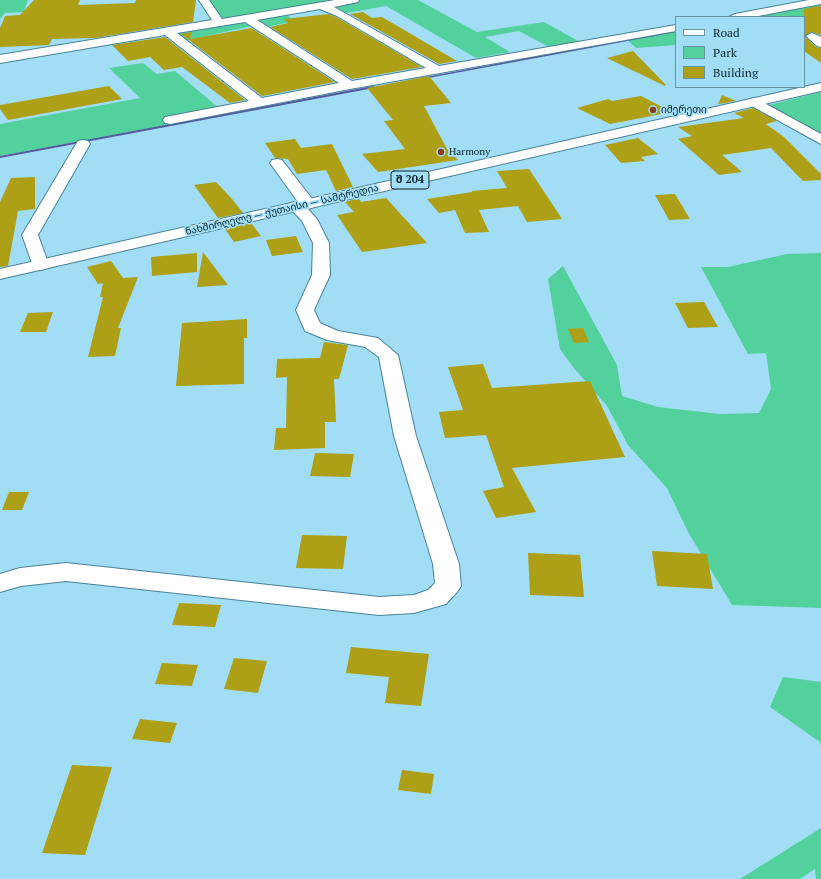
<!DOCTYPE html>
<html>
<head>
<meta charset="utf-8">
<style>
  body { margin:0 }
  #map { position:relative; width:821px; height:879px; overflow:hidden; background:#a1def5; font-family:"PT Serif",serif }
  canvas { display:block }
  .legend { position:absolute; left:675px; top:16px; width:130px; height:72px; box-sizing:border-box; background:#a1def5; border:1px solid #6594a5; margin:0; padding:5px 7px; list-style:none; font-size:12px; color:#0a242c }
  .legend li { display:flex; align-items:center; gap:8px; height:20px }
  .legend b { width:20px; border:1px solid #6594a5 }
</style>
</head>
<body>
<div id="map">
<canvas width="821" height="879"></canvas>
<ul class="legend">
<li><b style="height:5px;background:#fff"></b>Road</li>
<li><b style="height:11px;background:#53d19d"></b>Park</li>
<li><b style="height:11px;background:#ad9f16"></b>Building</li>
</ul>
</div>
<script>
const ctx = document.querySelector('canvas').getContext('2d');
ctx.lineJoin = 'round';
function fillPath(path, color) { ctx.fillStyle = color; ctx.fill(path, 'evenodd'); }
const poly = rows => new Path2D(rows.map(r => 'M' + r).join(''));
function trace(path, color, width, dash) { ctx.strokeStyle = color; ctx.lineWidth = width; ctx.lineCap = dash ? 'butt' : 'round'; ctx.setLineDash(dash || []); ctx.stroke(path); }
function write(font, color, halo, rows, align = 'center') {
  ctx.font = font + ' "PT Serif","Noto Sans Georgian",serif'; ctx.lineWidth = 3.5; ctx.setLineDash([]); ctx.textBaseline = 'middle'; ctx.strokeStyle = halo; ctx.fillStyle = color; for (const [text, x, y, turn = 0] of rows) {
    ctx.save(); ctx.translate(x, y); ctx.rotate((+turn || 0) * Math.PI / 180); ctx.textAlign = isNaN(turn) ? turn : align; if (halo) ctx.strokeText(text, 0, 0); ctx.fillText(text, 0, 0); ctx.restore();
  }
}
fillPath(poly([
  [0,0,28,0,24,12,5,13,0,19],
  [207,0,347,0,222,21],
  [354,0,418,0,477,32,544,22,580,42,549,47,519,31,485,37,510,52,476,58,386,6,341,14,323,6],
  [821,2,821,16,737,17],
  [285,14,295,21,267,27,255,19],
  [239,21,252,26,184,41,175,34,178,32],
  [676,28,676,45,636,48,625,38],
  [143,63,157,74,175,71,226,114,0,156,0,124,140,98,109,68],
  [821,92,821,137,765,106],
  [821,253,821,608,732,605,688,532,667,488,628,445,607,406,573,367,560,349,548,279,563,266,617,365,622,396,658,407,720,414,759,413,771,389,766,353,748,354,701,267,728,267,787,254],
  [783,677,821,682,821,747,820,742,770,707],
  [821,828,821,879,816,879,815,869,800,879,740,879]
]), '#53d19d');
fillPath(poly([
  [676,30,676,32,423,79,421,78,676,30],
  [373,86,375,87,374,88,0,158,0,156,373,86]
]), '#555a9f');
fillPath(poly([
  [34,0,80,0,78,5,135,3,136,0,196,0,193,22,95,38,52,39,49,45,0,47,0,28,5,16,20,15],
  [818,6,821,7,821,35,811,32,805,36,816,47,821,48,821,63,804,51,804,9],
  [363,12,372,18,382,17,457,61,439,64,350,14],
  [329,14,336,17,422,67,352,79,270,27,288,23,284,19],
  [252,28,253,29,335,82,262,96,181,34,192,32,190,39],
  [165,37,245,100,230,103,182,67,164,70,150,57,128,61,112,45],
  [633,51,666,85,665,86,607,58],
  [429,76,451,103,424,106,447,149,458,160,378,172,362,154,405,149,384,121,393,120,367,88],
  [109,86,122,99,8,120,0,109,0,105],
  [722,95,736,101,719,104,718,104],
  [641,96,672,112,610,124,577,108,608,99,612,101],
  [753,108,777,121,766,124,784,137,821,174,821,180,803,181,771,148,722,155,742,172,719,175,678,139,692,136,678,127,744,118,734,113],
  [638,138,658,154,641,157,645,161,621,163,605,145],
  [295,139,301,148,332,144,353,187,336,191,326,170,297,174,288,159,275,158,265,143],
  [529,169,562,219,527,222,518,206,479,210,489,232,465,233,455,210,439,213,427,199,472,192,472,191,507,188,497,171],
  [35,177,35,209,18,211,8,266,0,267,0,202,11,178],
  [216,182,232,199,243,213,218,218,194,185],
  [675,194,690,219,669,220,655,195],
  [359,198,361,202,386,198,427,243,362,252,337,215,354,212,345,202],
  [251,223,261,236,234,242,225,229],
  [296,236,303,252,272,256,266,240],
  [203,252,228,285,197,287],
  [197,253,197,272,152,276,151,257],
  [111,261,123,278,138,277,118,328,121,328,115,356,88,357,103,297,100,297,103,283,98,284,87,267],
  [704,302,718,327,688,328,675,303],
  [53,312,46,332,20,332,28,313],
  [247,319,247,338,244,338,244,384,176,386,182,323],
  [583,328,589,342,574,343,568,329],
  [324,342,348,345,339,379,334,379,336,422,325,422,325,448,274,450,276,428,286,428,287,377,276,378,277,359,320,358],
  [483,364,492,388,590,381,625,457,512,468,536,512,496,518,483,491,504,487,486,435,445,438,439,412,463,410,448,367],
  [315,453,354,454,350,477,310,476],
  [9,492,29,492,22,510,2,510],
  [302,535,347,536,343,569,296,568],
  [652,551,707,554,713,589,657,586],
  [528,553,580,555,584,597,530,595],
  [179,603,221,605,215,627,172,625],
  [351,647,429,654,421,706,385,703,389,677,346,673],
  [234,658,267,661,258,693,224,689],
  [162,663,198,665,192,686,155,684],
  [140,719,177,723,170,743,132,739],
  [72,765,112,767,85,855,42,853],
  [402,770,434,774,431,794,398,790]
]), '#ad9f16');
const minor = poly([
  [199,0,209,0,222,19,335,0,359,0,358,2,334,7,439,66,676,25,676,31,350,89,170,124,165,123,163,120,165,117,249,101,165,35,0,63,0,55,212,20,199,0],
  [320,9,337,16,426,68,352,81,257,20,320,9],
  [245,22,339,83,262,98,177,33,245,22],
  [809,0,821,0,821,4,753,17,729,17,735,14,809,0],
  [812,33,821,37,821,47,817,46,806,36,812,33],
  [755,98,821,134,821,144,750,105,748,102,750,99,755,98],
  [83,140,88,141,90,144,38,235,49,265,46,269,40,270,34,269,22,235,76,144,78,141,83,140],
  [277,159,282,160,316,204,314,207,308,209,317,219,329,243,330,275,314,310,320,323,338,331,378,338,398,355,416,436,459,564,461,586,457,592,446,604,414,613,379,615,66,581,21,586,0,592,0,574,20,568,66,563,379,597,414,595,428,590,435,583,433,564,394,436,379,357,365,347,327,340,305,331,296,310,312,275,313,243,302,221,288,206,290,203,298,202,270,163,272,160,277,159]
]);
const major = poly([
  [821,83,821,91,0,279,0,269,821,83]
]);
trace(minor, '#478297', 2);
trace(major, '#478297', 2);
fillPath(minor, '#fff');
fillPath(major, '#fff');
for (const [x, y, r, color] of [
  [653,110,4,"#873f20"],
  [441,152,4,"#873f20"]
]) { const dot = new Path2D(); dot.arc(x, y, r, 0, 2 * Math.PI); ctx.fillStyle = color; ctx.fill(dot); trace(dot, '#a1def5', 1.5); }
write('10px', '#0a242c', '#a1def5', [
  ["იმერეთი",661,110],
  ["Harmony",449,152]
], 'left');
write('10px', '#0a242c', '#a1def5', [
  ["ნახშირღელე — ქუთაისი — სამტრედია",282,210,-13]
]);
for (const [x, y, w] of [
  [410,180,38]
]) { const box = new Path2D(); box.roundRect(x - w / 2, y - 9, w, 18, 3); ctx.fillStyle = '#a1def5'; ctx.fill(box); trace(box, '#0a242c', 1); }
write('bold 11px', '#0a242c', null, [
  ["შ 204",410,180]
]);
</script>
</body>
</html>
